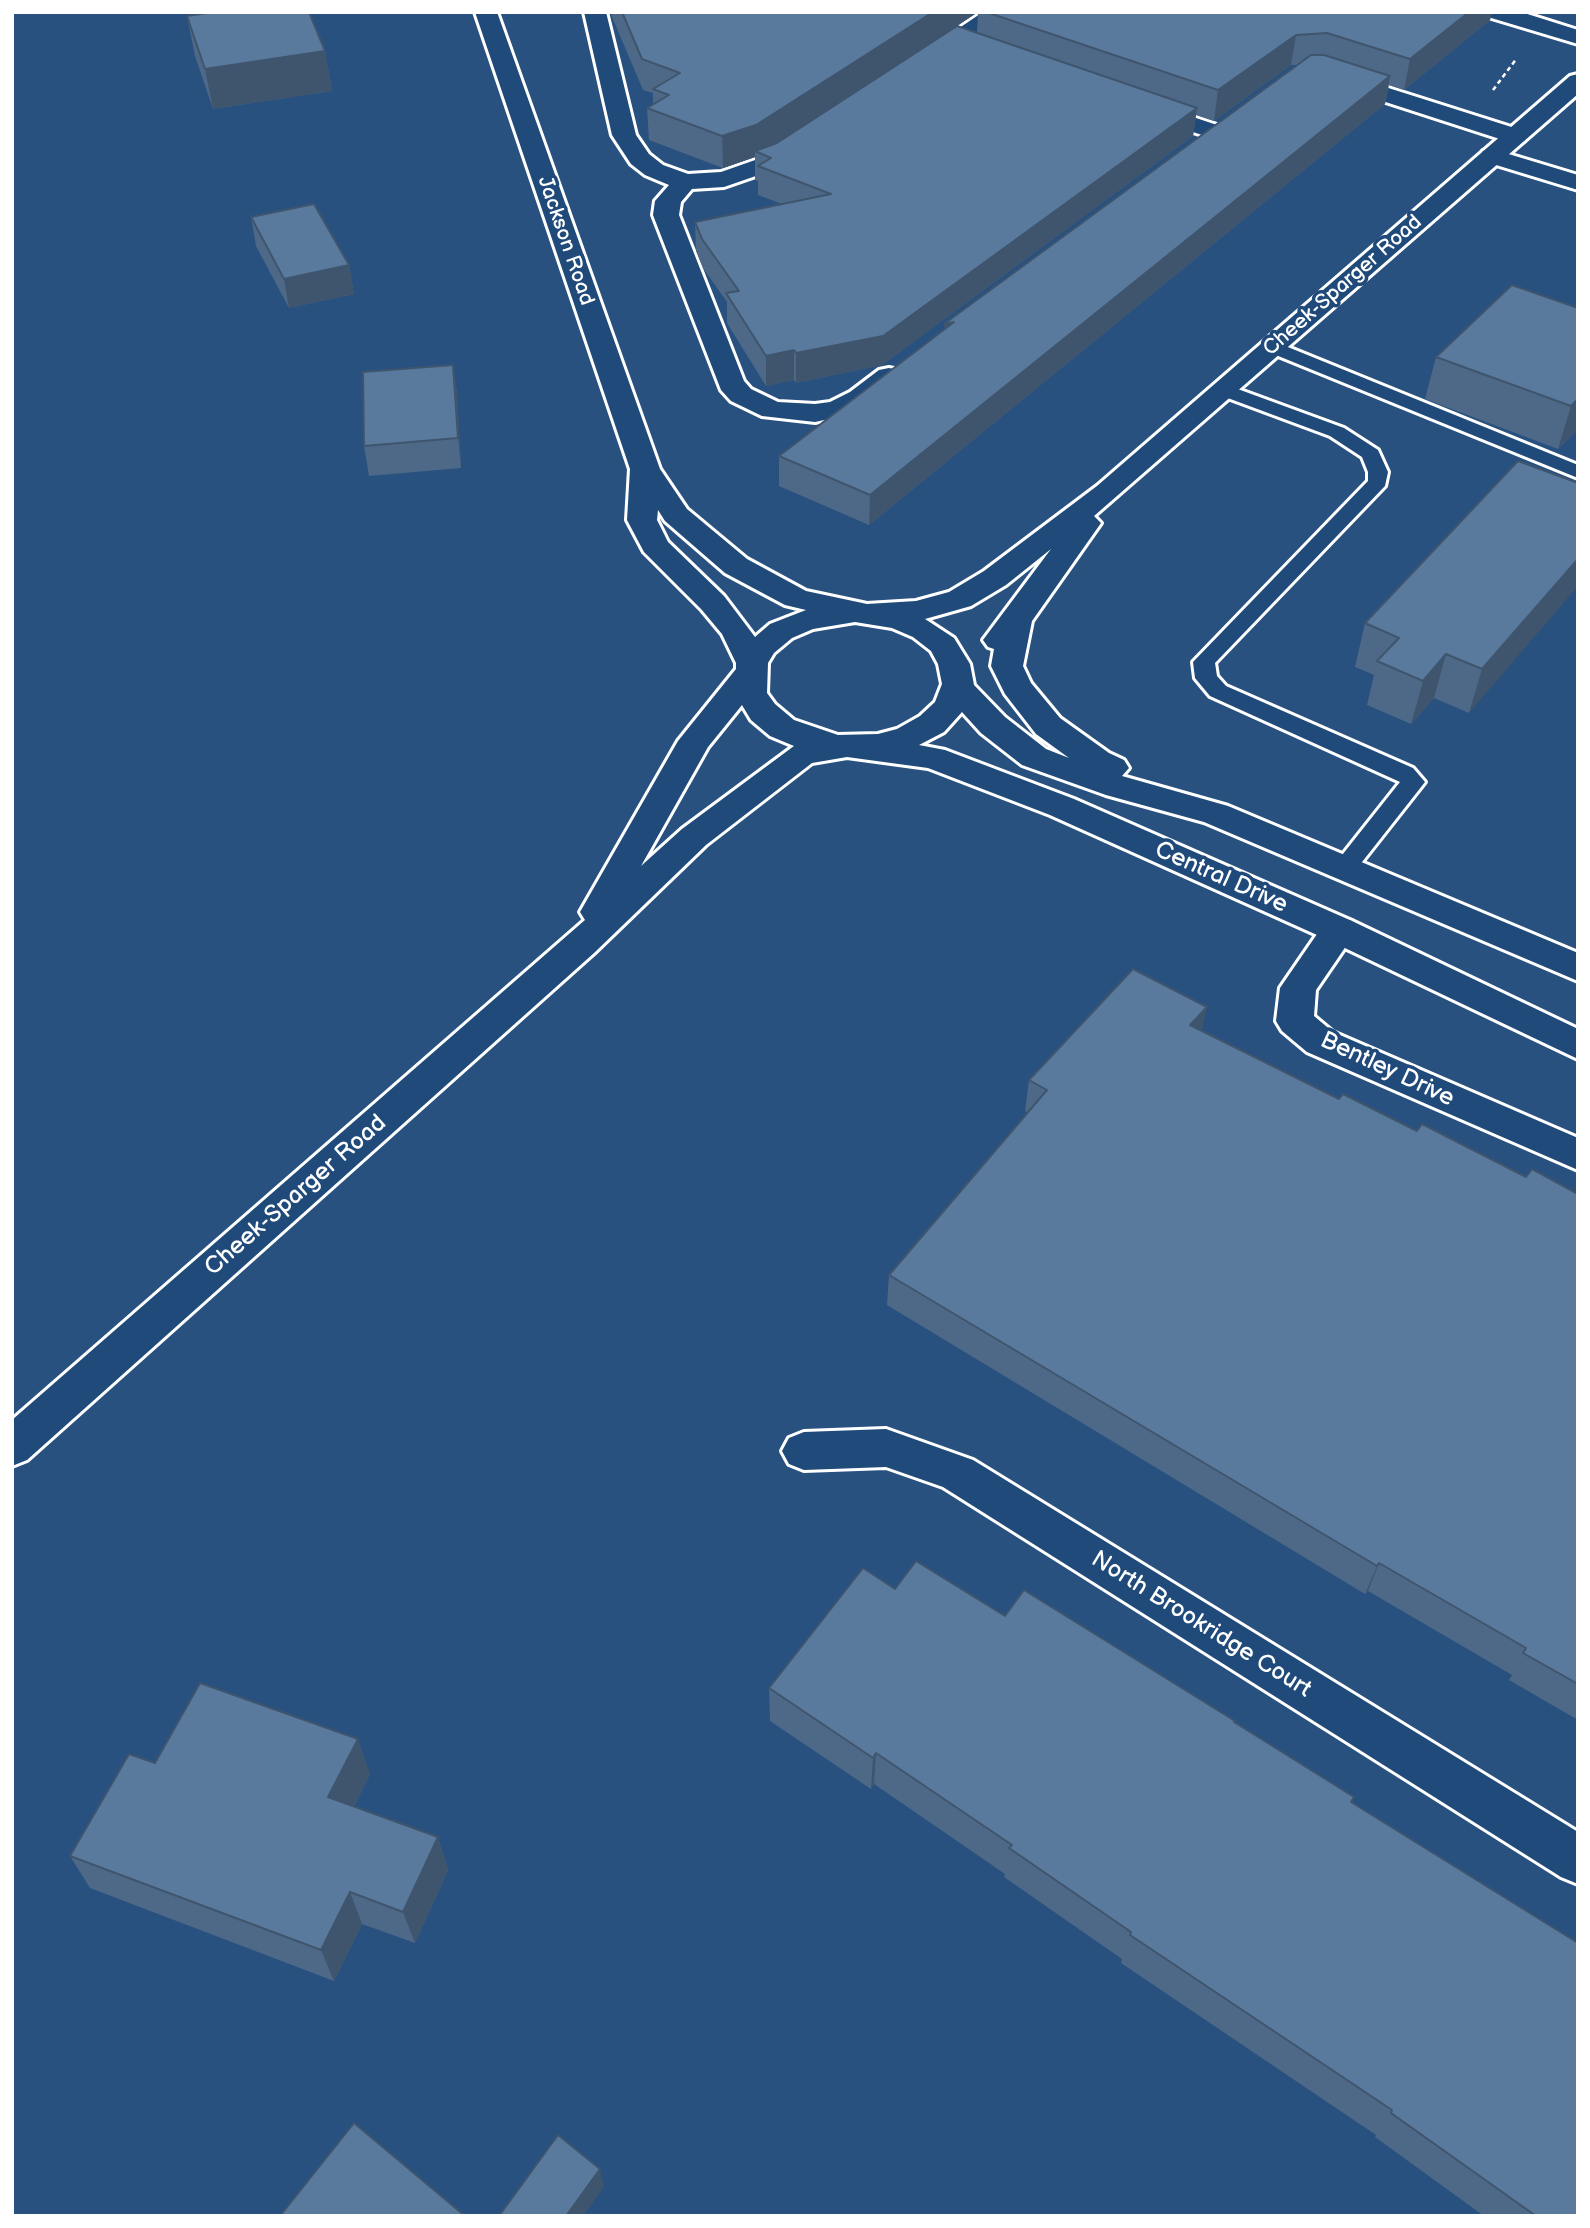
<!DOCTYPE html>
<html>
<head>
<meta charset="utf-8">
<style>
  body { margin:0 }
  #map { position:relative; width:1590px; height:2228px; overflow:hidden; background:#28517f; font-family:"Balsamiq Sans",sans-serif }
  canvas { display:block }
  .frame { position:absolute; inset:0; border:14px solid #fff; pointer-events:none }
</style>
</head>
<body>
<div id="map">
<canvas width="1590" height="2228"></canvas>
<div class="frame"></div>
</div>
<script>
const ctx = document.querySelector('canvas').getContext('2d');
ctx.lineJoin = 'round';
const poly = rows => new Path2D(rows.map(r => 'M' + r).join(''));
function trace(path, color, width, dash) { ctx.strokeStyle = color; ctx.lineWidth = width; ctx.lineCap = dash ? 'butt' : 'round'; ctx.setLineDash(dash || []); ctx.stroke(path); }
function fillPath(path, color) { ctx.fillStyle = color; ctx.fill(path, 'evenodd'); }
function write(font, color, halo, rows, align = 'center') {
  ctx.font = font + ' "Balsamiq Sans",sans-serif'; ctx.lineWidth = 7; ctx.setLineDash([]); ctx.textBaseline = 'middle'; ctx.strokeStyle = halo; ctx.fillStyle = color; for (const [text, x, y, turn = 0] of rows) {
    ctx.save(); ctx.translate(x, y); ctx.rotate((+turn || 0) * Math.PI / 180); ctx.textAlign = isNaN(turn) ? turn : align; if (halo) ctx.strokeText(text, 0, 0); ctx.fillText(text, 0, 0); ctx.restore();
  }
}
const lane = poly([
  [1273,341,1578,465,1578,478,1266,351,1264,347,1266,343,1273,341],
  [1224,384,1344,428,1378,450,1388,472,1385,486,1215,663,1217,676,1226,686,1413,768,1425,782,1351,876,1343,878,1335,876,1331,870,1335,864,1400,782,1210,696,1195,678,1193,662,1368,481,1368,472,1362,457,1330,436,1217,394,1214,390,1217,386,1224,384]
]);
const street = poly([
  [584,12,606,12,636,135,649,154,663,165,688,174,721,172,758,159,791,137,800,135,809,137,812,142,776,169,724,187,692,189,681,202,679,215,744,381,751,389,778,402,815,404,830,402,850,392,879,370,889,368,899,370,903,376,899,382,870,404,848,415,815,422,762,416,731,401,721,390,653,215,655,201,669,185,645,175,631,164,612,135,584,12],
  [983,12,1010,12,935,65,919,65,915,60,919,55,983,12],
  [1485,12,1521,12,1578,30,1578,44,1488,17,1485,12],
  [1338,72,1524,131,1527,136,1524,141,1515,143,1506,141,1330,84,1326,79,1330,74,1338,72],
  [1145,101,1226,128,1229,133,1226,138,1217,140,1136,113,1133,108,1136,103,1145,101],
  [1492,149,1578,175,1578,190,1483,161,1480,156,1483,151,1492,149],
  [1339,917,1352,921,1357,930,1316,990,1314,1016,1333,1032,1578,1138,1578,1170,1307,1052,1282,1031,1276,1021,1280,988,1326,921,1339,917],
  [886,1429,973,1460,1578,1832,1578,1884,1561,1877,943,1487,886,1467,804,1470,789,1464,782,1451,789,1438,804,1432,886,1429]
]);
const secondary = poly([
  [475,12,497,12,660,469,687,509,747,559,806,591,867,604,916,601,949,592,984,571,1097,486,1570,76,1578,74,1578,94,1094,516,1101,523,1032,621,1023,666,1031,683,1060,718,1109,753,1124,760,1129,768,1122,776,1228,806,1578,953,1578,981,1204,822,1106,795,1022,765,981,733,962,712,944,732,919,745,945,750,1074,799,1352,921,1578,1029,1578,1059,1326,939,1050,815,928,768,847,757,812,763,706,845,594,953,27,1460,12,1466,12,1420,585,920,580,912,678,741,736,669,736,663,722,634,702,610,644,552,627,520,630,469,475,12],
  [658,510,665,521,725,573,785,605,806,610,770,624,755,637,724,596,668,542,657,520,658,510],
  [1051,549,983,640,988,647,994,649,991,666,1005,694,1036,734,1069,758,1046,749,1005,717,974,685,970,664,954,638,925,619,971,606,1006,585,1051,549],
  [855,622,892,628,913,637,931,651,938,664,942,684,935,702,920,716,897,729,878,734,838,735,794,720,775,704,767,693,768,663,774,653,792,638,813,629,855,622],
  [742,705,751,720,770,736,794,746,682,829,641,866,708,747,742,705]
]);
trace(lane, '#fff', 6);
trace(street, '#fff', 6);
trace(secondary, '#fff', 6);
trace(poly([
  [1493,90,1517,58]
]), '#fff', 2.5, [4.5, 3.5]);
fillPath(lane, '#1f4a7a');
fillPath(street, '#1f4a7a');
fillPath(secondary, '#1f4a7a');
fillPath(poly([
  [610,12,1492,12,1490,20,1404,90,1389,85,1385,104,869,525,779,486,779,456,944,329,944,324,1297,65,1291,65,1214,121,1196,115,1193,136,882,365,796,383,794,380,766,386,727,323,727,302,703,268,696,251,695,222,782,204,758,195,758,181,755,180,755,157,723,168,649,140,647,108,653,104,653,93,643,90],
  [978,12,977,33,957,26],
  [187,16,325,51,332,91,213,109,195,56],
  [251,217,349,265,354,294,289,308,256,246],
  [1578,308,1578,429,1558,449,1425,399,1436,357],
  [453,365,457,394,461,468,369,476,364,446],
  [1578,483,1469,713,1434,698,1411,724,1367,705,1374,675,1355,667,1365,623],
  [1201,1031,1339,1099,1526,1177,1578,1194,1578,1720,1509,1680,1512,1675,1368,1591,1365,1594,887,1305,889,1275,1028,1113,1025,1111,1029,1080],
  [895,1589,1005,1616,1234,1723,1352,1802,1578,2216,1484,2216,1375,2137,1376,2135,1121,1963,1122,1959,1004,1877,1005,1874,874,1784,871,1789,770,1721,769,1688],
  [155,1763,370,1774,354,1806,438,1837,448,1870,415,1943,362,1924,334,1981,90,1888,70,1856]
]), '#4d6987');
fillPath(poly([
  [933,12,978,12,761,154,755,151,755,157,723,168,722,136],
  [1469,12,1492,12,1490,20,1404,90,1410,59],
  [1296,35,1291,65,1214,121,1218,90],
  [325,51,332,91,213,109,205,69],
  [1390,76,1385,104,869,525,870,495],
  [1197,108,1193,136,882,365,796,383,796,353],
  [349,265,354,294,289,308,284,279],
  [954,322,943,353,944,324],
  [794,350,794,380,766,386,766,356],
  [453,365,457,394,461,468,458,438],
  [1578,399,1578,429,1558,449,1571,406],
  [1578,559,1578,586,1469,713,1482,669],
  [1446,654,1434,698,1411,724,1423,681],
  [1207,1007,1200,1039,1190,1025],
  [1379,1563,1368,1591,1365,1594,1377,1566],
  [358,1739,370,1774,341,1831,328,1797],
  [876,1753,874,1784,871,1789,873,1758],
  [438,1837,448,1870,415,1943,403,1912],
  [350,1892,362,1924,334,1981,321,1950],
  [600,2169,604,2187,583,2216,566,2216]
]), '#3f556e');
const building = poly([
  [214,12,309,12,325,51,205,69,187,16,214,12],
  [622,12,933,12,756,125,722,136,647,108,669,95,653,89,680,73,642,59,622,12],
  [986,12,1469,12,1410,59,1327,33,1296,35,1218,90,986,12],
  [957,26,1197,108,883,336,796,353,794,350,766,356,726,293,739,291,702,239,695,222,831,194,758,166,771,158,755,151,777,143,957,26],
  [1311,55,1324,55,1390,76,870,495,779,456,954,322,944,324,1311,55],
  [314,204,349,265,284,279,251,217,314,204],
  [1512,285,1578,308,1578,399,1571,406,1436,357,1512,285],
  [453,365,458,438,364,446,363,372,453,365],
  [1518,461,1578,483,1578,559,1482,669,1446,654,1423,681,1377,661,1399,638,1365,623,1518,461],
  [1133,969,1207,1007,1190,1025,1339,1099,1343,1094,1417,1131,1422,1124,1526,1177,1532,1169,1578,1194,1578,1684,1523,1653,1526,1648,1379,1563,1377,1566,889,1275,1047,1090,1029,1080,1133,969],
  [916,1561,1005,1616,1024,1590,1235,1721,1234,1722,1354,1797,1351,1802,1578,1943,1578,2216,1536,2216,1391,2113,1392,2110,1130,1935,1131,1932,1009,1848,1012,1845,876,1753,873,1758,769,1688,863,1568,895,1589,916,1561],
  [200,1683,358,1739,328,1797,438,1837,403,1912,350,1892,321,1950,70,1856,129,1754,155,1763,200,1683],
  [354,2123,465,2216,280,2216,354,2123],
  [558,2135,600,2169,566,2216,499,2216,558,2135]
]);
fillPath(building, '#5a7a9d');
trace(building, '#3f556e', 2);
write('21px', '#fff', '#1f4a7a', [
  ["Jackson Road",565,241,71],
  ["Cheek-Sparger Road",1343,286,-41]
]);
write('24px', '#fff', '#1f4a7a', [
  ["Central Drive",1221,878,24],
  ["Bentley Drive",1387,1070,25],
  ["Cheek-Sparger Road",296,1196,-41],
  ["North Brookridge Court",1201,1625,32]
]);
</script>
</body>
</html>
